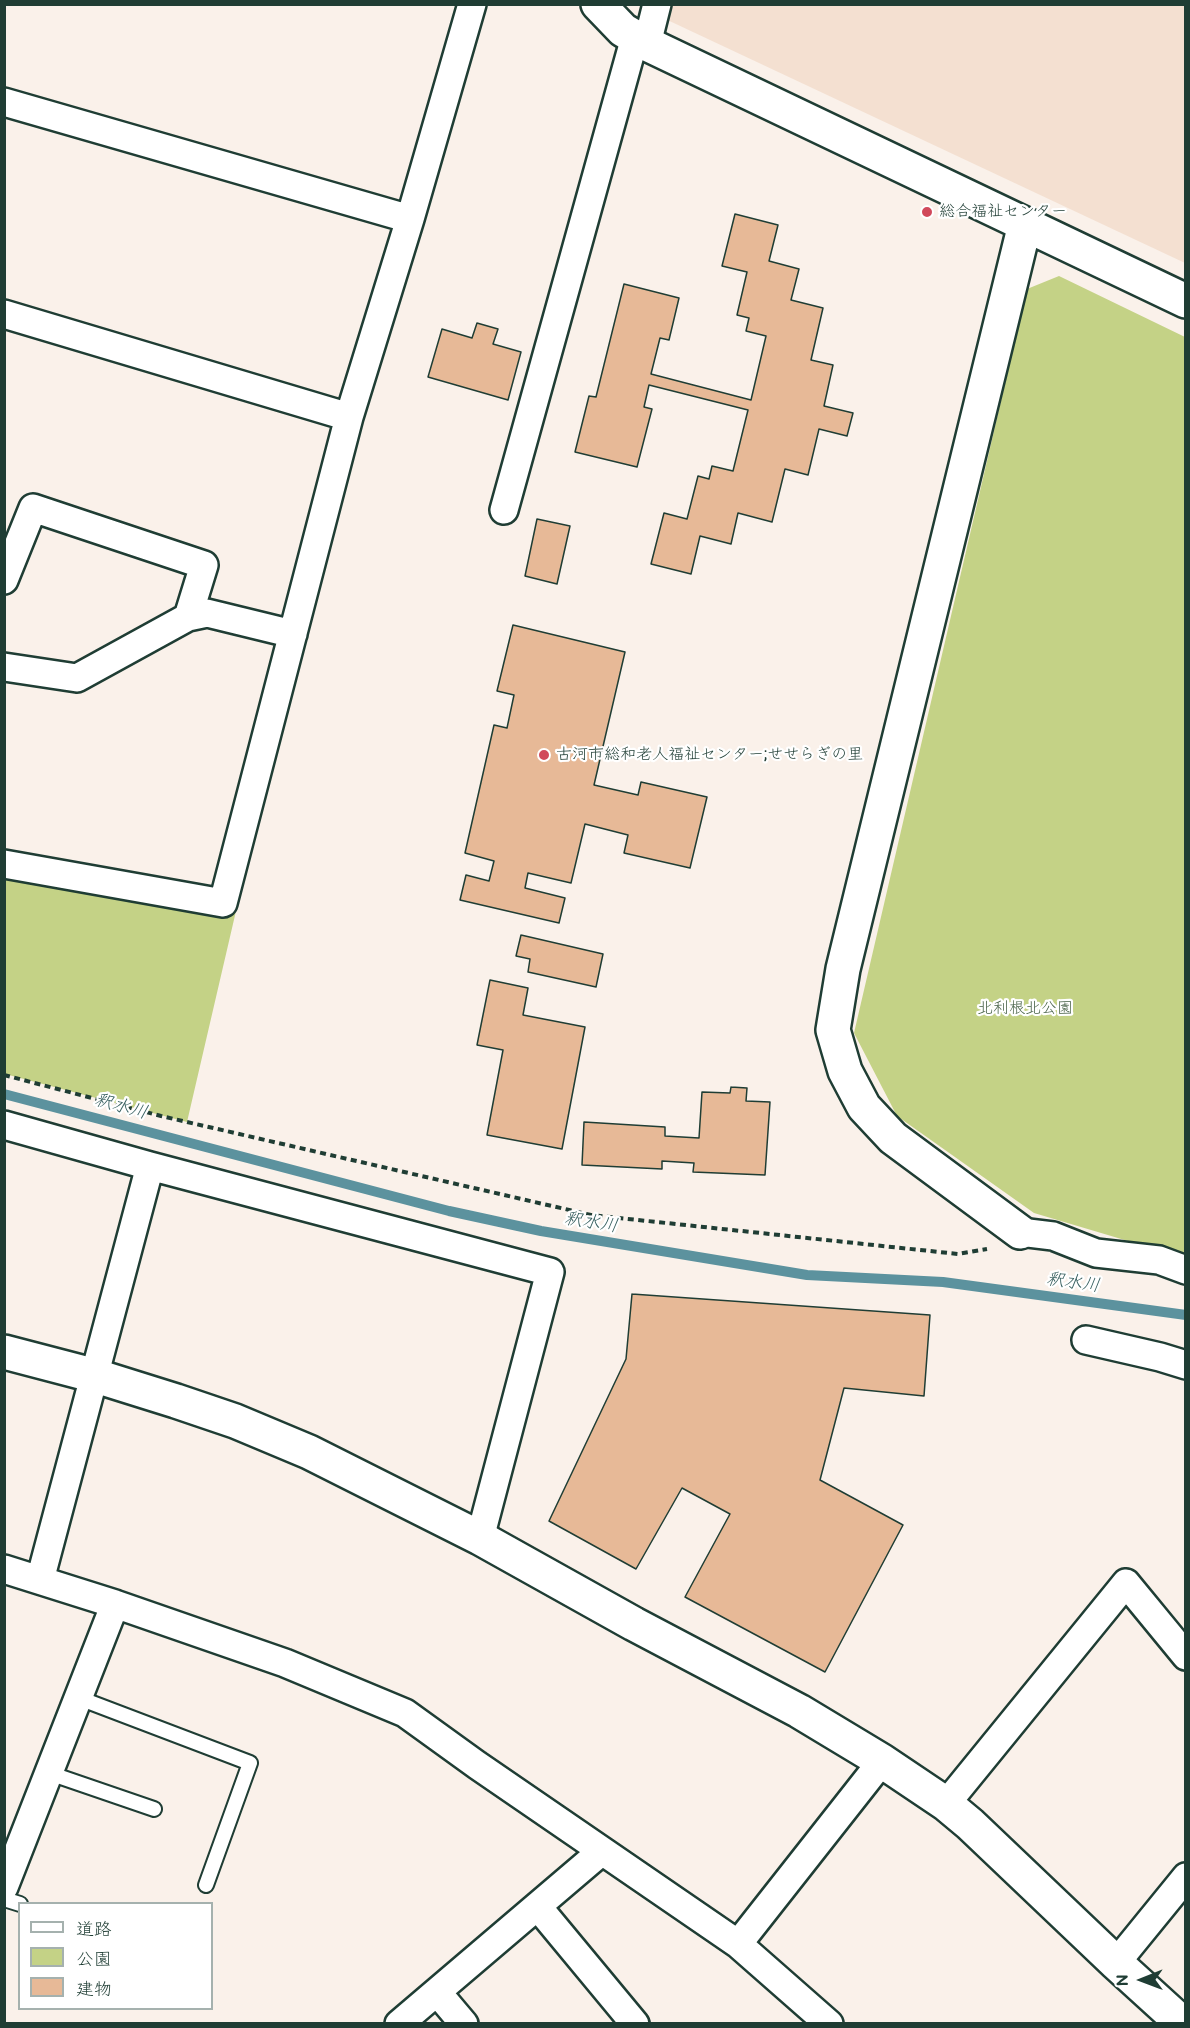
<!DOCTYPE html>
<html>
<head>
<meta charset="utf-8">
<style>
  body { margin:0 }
  #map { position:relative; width:1190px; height:2028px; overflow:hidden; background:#faf1ea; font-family:"Balsamiq Sans","Klee One",sans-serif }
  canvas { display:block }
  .frame { position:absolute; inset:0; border:6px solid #1f3d34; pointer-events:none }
  .legend { position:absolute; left:18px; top:1902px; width:195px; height:108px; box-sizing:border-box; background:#fff; border:2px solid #a5b1ae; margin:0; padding:8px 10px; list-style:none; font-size:18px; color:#1f3d34 }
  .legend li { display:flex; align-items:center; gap:12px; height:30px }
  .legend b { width:30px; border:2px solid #a5b1ae }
  .north { position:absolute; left:1112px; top:1950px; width:60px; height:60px; -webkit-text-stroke:4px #fff; paint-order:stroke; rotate:269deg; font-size:16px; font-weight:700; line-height:24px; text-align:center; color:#1f3d34 }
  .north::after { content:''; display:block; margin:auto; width:21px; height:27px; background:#1f3d34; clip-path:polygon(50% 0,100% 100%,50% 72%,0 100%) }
</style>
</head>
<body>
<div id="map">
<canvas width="1190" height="2028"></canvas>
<div class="frame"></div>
<ul class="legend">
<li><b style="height:8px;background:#fff"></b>道路</li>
<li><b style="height:16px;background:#c4d286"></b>公園</li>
<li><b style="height:16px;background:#e7b997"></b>建物</li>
</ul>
<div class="north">N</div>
</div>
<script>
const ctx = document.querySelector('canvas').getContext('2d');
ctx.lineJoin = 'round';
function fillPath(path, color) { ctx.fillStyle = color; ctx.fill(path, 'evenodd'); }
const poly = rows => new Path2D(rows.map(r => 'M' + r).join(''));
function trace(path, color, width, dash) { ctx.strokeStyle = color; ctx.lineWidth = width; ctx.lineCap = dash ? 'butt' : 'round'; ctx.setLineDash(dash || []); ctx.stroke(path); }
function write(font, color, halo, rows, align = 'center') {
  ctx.font = font + ' "Balsamiq Sans","Klee One",sans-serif'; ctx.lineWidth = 4.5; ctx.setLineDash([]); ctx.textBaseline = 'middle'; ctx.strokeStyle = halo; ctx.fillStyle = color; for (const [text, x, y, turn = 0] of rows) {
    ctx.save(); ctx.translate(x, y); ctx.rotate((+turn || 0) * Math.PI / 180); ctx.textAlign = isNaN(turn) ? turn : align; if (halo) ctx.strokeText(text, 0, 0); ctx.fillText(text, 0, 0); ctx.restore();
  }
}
fillPath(poly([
  [664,4,1185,5,1185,263,661,17]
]), '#f4e0d1');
fillPath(poly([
  [1059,276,1185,337,1185,1258,1034,1213,897,1116,854,1033,1027,289],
  [4,866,236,911,187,1122,5,1074]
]), '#c4d286');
trace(poly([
  [4,1094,449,1211,541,1231,807,1275,943,1282,1186,1315]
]), '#5c929e', 10);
const building = poly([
  [735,214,778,225,769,261,799,269,791,300,823,308,811,360,833,365,824,406,853,413,847,436,819,429,808,475,785,469,772,522,738,513,731,544,700,536,691,574,651,564,664,513,687,519,698,476,709,479,712,466,733,471,748,410,649,385,644,407,652,409,637,467,575,452,589,396,596,397,624,284,679,298,669,340,660,338,651,374,751,400,766,336,746,331,749,318,737,315,747,272,722,266,735,214],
  [477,323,498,329,493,344,521,352,508,400,428,377,442,329,472,338,477,323],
  [537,519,570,526,557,584,525,576,537,519],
  [513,625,625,652,594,785,638,795,641,782,707,797,690,868,624,853,628,835,585,824,571,883,528,873,525,888,565,898,559,923,460,900,466,875,489,881,494,861,465,853,494,725,507,728,514,695,497,691,513,625],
  [521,935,603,954,596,987,528,972,530,959,516,956,521,935],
  [490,980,528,988,523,1015,585,1027,562,1149,487,1135,503,1050,477,1045,490,980],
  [731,1087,747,1088,746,1101,770,1102,765,1175,693,1172,694,1163,662,1161,662,1169,582,1165,584,1122,665,1127,665,1136,699,1138,702,1092,730,1093,731,1087],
  [632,1294,930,1315,924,1396,844,1388,820,1480,903,1525,825,1672,685,1597,730,1514,682,1488,636,1569,549,1521,626,1359,632,1294]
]);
fillPath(building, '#e7b997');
trace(building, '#1f3d34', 1.5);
const service = poly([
  [79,1698,250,1763,206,1885],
  [49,1773,154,1809],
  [4,1899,20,1904]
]);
const minor = poly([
  [647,44,657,4],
  [4,102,410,219],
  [4,314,349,417],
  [504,510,635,37],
  [4,580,33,508,204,565,188,617],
  [4,667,77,678,188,617,207,613,293,634],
  [4,864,223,903,349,417,410,219,472,4],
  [4,1125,150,1166,550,1272,480,1538],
  [1020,1232,1053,1236,1096,1253,1159,1260,1186,1270],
  [1086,1340,1160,1357,1186,1365],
  [4,1569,115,1604,285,1663,405,1713,477,1765,738,1944,829,2024],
  [40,1580,150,1166],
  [946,1804,1126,1583,1186,1656],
  [4,1887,115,1604],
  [538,1907,635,2024],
  [738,1944,882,1761],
  [1116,1963,1186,1877],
  [437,1992,464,2024],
  [399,2024,602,1851]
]);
const tertiary = poly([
  [598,4,623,30,647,44,1186,301],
  [1020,1232,893,1138,864,1107,845,1071,833,1030,843,969,1025,224],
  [4,1352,96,1376,176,1401,235,1421,309,1452,480,1538,634,1624,799,1711,882,1761,946,1804,970,1824,1116,1963,1183,2024]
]);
trace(service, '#1f3d34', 18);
trace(minor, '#1f3d34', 32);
trace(tertiary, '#1f3d34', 38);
trace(poly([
  [4,1075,161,1116,591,1215,958,1254,987,1249]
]), '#1f3d34', 4, [6, 4.5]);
trace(service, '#fff', 14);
trace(minor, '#fff', 27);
trace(tertiary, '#fff', 33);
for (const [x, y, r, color] of [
  [927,212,6,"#d1495b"],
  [544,755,6,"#d1495b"]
]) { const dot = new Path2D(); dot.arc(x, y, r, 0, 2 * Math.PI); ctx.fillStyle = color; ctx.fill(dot); trace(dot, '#fff', 2); }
write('16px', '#1f3d34', '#fff', [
  ["総合福祉センター",939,212],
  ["古河市総和老人福祉センター;せせらぎの里",556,755]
], 'left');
write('16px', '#486248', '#fff', [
  ["北利根北公園",1025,1009]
]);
write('italic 18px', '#386060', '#fff', [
  ["釈水川",121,1107,15],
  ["釈水川",591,1223,9],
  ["釈水川",1073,1283,8]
]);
</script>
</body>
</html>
